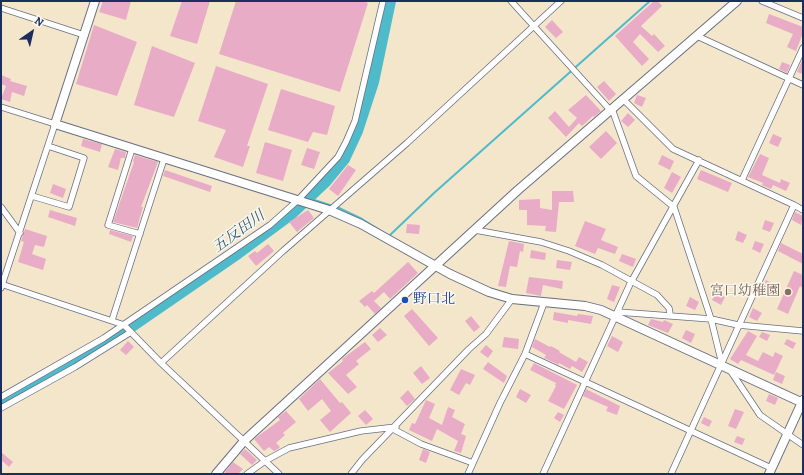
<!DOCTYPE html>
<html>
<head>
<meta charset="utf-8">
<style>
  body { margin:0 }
  #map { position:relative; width:804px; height:475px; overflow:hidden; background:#f3e6cb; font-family:Alegreya,serif }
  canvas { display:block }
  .frame { position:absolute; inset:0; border:2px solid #1b2f5e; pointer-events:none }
  .north { position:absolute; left:12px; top:12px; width:40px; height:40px; -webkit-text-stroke:3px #fbf7ec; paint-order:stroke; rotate:34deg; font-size:11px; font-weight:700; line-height:16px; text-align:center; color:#1b2f5e }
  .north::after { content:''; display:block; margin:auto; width:14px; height:18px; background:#1b2f5e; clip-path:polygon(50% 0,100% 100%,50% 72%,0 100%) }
</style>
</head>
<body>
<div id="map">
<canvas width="804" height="475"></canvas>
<div class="frame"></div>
<div class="north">N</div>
</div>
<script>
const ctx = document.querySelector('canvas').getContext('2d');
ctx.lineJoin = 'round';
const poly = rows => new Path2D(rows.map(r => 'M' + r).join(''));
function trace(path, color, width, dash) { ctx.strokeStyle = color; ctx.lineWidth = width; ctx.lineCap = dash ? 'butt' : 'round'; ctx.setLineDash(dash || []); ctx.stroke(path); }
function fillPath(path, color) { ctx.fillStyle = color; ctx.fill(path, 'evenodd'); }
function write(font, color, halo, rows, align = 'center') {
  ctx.font = font + ' Alegreya,"Noto Serif JP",serif'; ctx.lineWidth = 3; ctx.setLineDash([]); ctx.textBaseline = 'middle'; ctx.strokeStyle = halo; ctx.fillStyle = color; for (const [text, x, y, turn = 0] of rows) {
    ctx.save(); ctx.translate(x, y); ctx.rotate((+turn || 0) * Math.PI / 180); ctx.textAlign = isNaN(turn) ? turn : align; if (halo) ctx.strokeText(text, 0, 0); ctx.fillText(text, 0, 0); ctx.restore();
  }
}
trace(poly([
  [308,198,339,208,362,219,389,236,434,193,650,1]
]), '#4fbbca', 2);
trace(poly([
  [1,403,129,328,238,253,291,214,325,182,344,159,357,131,373,82,390,1]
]), '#4fbbca', 12);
fillPath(poly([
  [103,1,131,1,126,20,99,12],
  [182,1,210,1,197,44,170,36],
  [236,1,362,1,368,3,340,92,219,54],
  [654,1,658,1,662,6,641,26,652,36,654,34,665,46,658,52,640,34,633,42,649,59,642,66,615,36],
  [769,14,803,27,803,33,796,51,787,47,793,34,766,23],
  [552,20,563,32,556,38,545,27],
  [94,25,137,42,117,96,76,84],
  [152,46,195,63,174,117,134,105],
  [803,58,803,74,797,72],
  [782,62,790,65,787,73,779,69],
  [216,66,268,84,247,146,250,146,243,167,214,157,226,130,198,121],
  [1,75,11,79,10,81,27,86,24,96,12,92,10,102,1,99,6,86,1,84],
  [604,81,616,94,609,101,597,87],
  [281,89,335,106,327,135,313,132,308,142,268,130],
  [586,95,601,111,594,117,593,116,582,126,579,123,566,137,548,118,555,111,569,127,577,118,568,110],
  [637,95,646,98,642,107,634,103],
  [628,113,635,120,628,127,621,121],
  [606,131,617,143,601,159,589,147],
  [773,134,782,138,778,147,769,143],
  [83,139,102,144,100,152,81,146],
  [265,142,292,150,283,181,256,173],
  [307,148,320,152,314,169,301,165],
  [115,149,126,152,125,158,121,158,118,170,108,167],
  [760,154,769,158,762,175,780,183,781,179,790,183,786,191,773,185,771,189,762,185,763,183,748,177],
  [135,155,158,162,141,207,143,207,137,228,113,222,134,162,133,161],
  [662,155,674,161,670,170,658,164],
  [348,165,356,170,338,196,329,189],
  [165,170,212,186,210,192,163,176],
  [701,170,732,183,728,192,697,179],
  [672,172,681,177,672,193,664,188],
  [53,184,66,189,63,198,50,193],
  [552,191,573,191,574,202,559,202,556,232,545,231,546,226,527,225,527,210,519,210,519,200,540,199,540,208,552,210],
  [50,210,77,218,75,226,48,217],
  [308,210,314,218,297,232,289,222],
  [795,212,803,216,801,225,792,220],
  [765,220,774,223,770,232,762,229],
  [585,221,606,229,601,240,618,247,615,254,598,248,595,254,575,246],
  [407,224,420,225,419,234,406,233],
  [25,229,47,236,44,247,35,245,32,254,46,259,43,270,18,262,24,242,21,241],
  [110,230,133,236,131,242,109,234],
  [738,231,747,235,743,243,735,240],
  [509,241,524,244,523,252,520,251,517,267,510,266,506,287,498,286],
  [755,241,764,244,760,253,752,249],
  [781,243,803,254,803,264,778,251],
  [268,244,274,251,256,266,248,256,255,251,257,253],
  [531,250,546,253,545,260,530,258],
  [622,254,636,259,633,267,619,261],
  [557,260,572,262,570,270,556,268],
  [408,262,418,273,390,299,384,292,374,301,381,308,375,314,367,305,365,307,359,301,372,291,374,293],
  [794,271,803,275,803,288,800,286,788,314,777,309],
  [529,277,563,281,562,289,543,285,541,296,526,293],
  [766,280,775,285,771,293,762,289],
  [612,285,620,287,614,302,607,299],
  [716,292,725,297,721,305,712,300],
  [690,297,699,302,695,310,686,306],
  [753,308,762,313,757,321,749,317],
  [412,309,438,338,429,346,404,316],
  [554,312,577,316,578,314,593,316,591,324,568,320,568,323,553,320],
  [471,316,480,327,474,332,465,321],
  [651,319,663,322,664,320,673,324,668,333,648,325],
  [380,328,387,335,378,342,372,335],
  [686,330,695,334,691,343,682,338],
  [748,331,757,336,746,355,758,361,763,352,773,357,775,352,783,356,774,375,741,360,738,364,730,359],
  [762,332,770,335,767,341,759,337],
  [612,336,623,342,618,352,607,346],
  [504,337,519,339,518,349,502,347],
  [535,339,550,347,551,346,560,351,559,352,576,362,579,357,588,362,582,372,572,366,570,369,559,363,559,365,544,358,546,355,532,347],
  [787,339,796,343,793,349,784,344],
  [128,341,134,347,126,355,120,350],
  [365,342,371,349,356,361,359,364,346,375,357,387,348,394,328,373,343,361,342,359],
  [486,345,493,351,488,358,480,352],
  [488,362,507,376,504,383,483,369],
  [534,363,577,385,564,409,548,401,556,386,555,385,556,383,530,370],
  [421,366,430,378,422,384,413,373],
  [461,369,475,375,470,385,466,383,459,395,450,390],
  [776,372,785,376,782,384,773,380],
  [320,379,340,403,342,402,351,413,330,432,320,420,331,411,322,399,308,411,299,399],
  [520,389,531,395,526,403,516,397],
  [586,389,620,406,617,415,606,411,608,407,583,396],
  [408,390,415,399,407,406,400,398],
  [769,394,778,398,775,405,766,401],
  [426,400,435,404,429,418,442,425,448,407,455,410,452,417,465,424,461,434,466,436,461,453,454,451,458,441,437,429,432,441,409,430,412,423,415,424],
  [735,409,744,412,736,429,728,426],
  [365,410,373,419,366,425,358,416],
  [286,411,296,422,283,433,285,435,276,443,280,447,278,449,274,451,269,447,264,451,254,439,280,420,278,417],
  [558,412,564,415,560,422,554,418],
  [704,417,712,421,709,427,701,423],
  [737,436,745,439,742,445,734,442],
  [245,449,257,460,252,465,240,454],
  [423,449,430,452,426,463,419,460],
  [1,452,13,462,9,467,1,460],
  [233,462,243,469,238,474,226,474,225,472]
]), '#e9acc6');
const street = poly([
  [511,1,611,111],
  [762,1,803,18],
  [1,8,84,35],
  [697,36,803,85],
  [624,100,673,149,794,205],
  [1,107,55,124,1,288],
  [612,109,636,176,674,207,711,319,722,364],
  [132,149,108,225,140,234],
  [742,180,803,48],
  [32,196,69,207,84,158,48,146],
  [1,207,20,233],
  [475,230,541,242,569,251,602,265,657,295,669,308,670,314],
  [1,284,124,325,161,363,279,474],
  [618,312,711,319,738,325,803,331],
  [112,320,164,159],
  [525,354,771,468],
  [161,363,283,251,407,143,561,1],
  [730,370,760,415,803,445],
  [1,397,104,338,270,225,298,200,338,157,346,142,355,121,383,1],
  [1,408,75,367,131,332],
  [393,429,421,444,473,463],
  [247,474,265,461,289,448,361,431,396,427],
  [351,474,362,460,469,349,486,334,512,299],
  [468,474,500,403,525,354,544,303],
  [543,474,630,284,699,160],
  [671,474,794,205,803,210]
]);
const secondary = poly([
  [95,1,55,124,329,210,361,224,450,274,489,292,512,299,585,306,601,310,803,403],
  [216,474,244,441,518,190,737,1],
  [769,474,803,400]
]);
trace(street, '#676f84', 7);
trace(secondary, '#676f84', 10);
trace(street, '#fff', 5.5);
trace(secondary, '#fff', 8);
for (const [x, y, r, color] of [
  [788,292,4,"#8d6e63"],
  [405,300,4,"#1a4fb4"]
]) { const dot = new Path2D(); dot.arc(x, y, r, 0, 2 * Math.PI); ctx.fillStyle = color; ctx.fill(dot); trace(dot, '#fbf7ec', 1.5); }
write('14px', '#785e54', '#fbf7ec', [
  ["宮口幼稚園",780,292]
], 'right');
write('14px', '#164399', '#fbf7ec', [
  ["野口北",413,300]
], 'left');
write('italic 15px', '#2b597e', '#fbf7ec', [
  ["五反田川",239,232,-36]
]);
</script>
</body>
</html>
